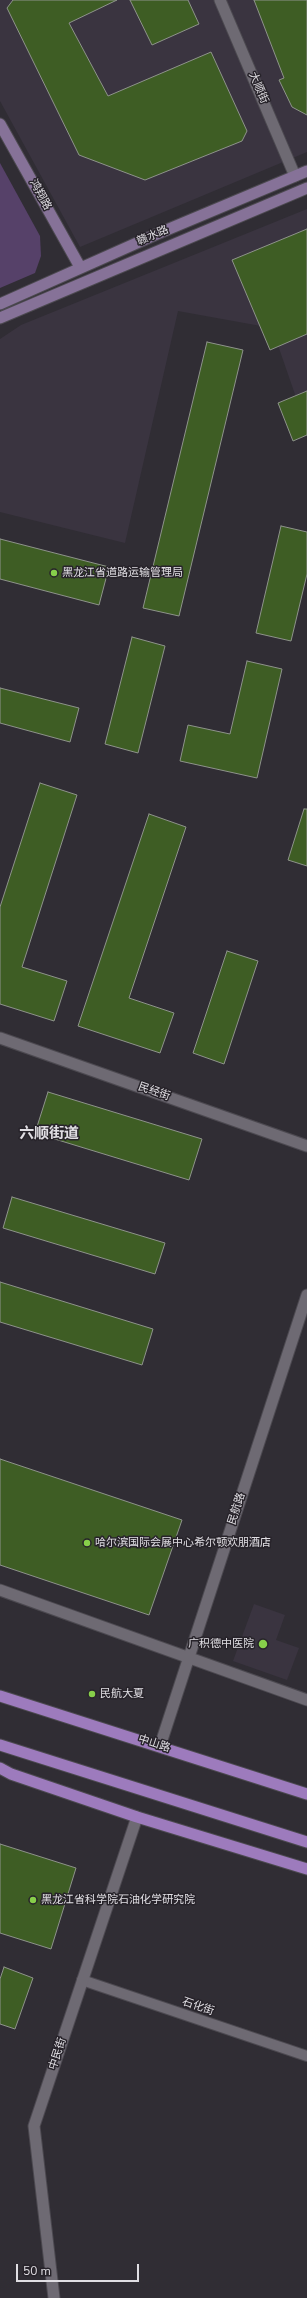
<!DOCTYPE html>
<html>
<head>
<meta charset="utf-8">
<style>
  body { margin:0 }
  #map { position:relative; width:307px; height:2298px; overflow:hidden; background:#302d34; font-family:"Nunito Sans",sans-serif }
  canvas { display:block }
  .scale { position:absolute; left:16px; top:2264px; width:123px; height:18px; box-sizing:border-box; border:2px solid #e0dee3; border-top:0; padding-left:5px; font-size:12px; line-height:14px; white-space:nowrap; color:#e0dee3; -webkit-text-stroke:3px #27232a; paint-order:stroke }
</style>
</head>
<body>
<div id="map">
<canvas width="307" height="2298"></canvas>
<div class="scale">50 m</div>
</div>
<script>
const ctx = document.querySelector('canvas').getContext('2d');
ctx.lineJoin = 'round';
function fillPath(path, color) { ctx.fillStyle = color; ctx.fill(path, 'evenodd'); }
const poly = rows => new Path2D(rows.map(r => 'M' + r).join(''));
function trace(path, color, width, dash) { ctx.strokeStyle = color; ctx.lineWidth = width; ctx.lineCap = dash ? 'butt' : 'round'; ctx.setLineDash(dash || []); ctx.stroke(path); }
function write(font, color, halo, rows, align = 'center') {
  ctx.font = font + ' "Nunito Sans","Noto Sans SC",sans-serif'; ctx.lineWidth = 3; ctx.setLineDash([]); ctx.textBaseline = 'middle'; ctx.strokeStyle = halo; ctx.fillStyle = color; for (const [text, x, y, turn = 0] of rows) {
    ctx.save(); ctx.translate(x, y); ctx.rotate((+turn || 0) * Math.PI / 180); ctx.textAlign = isNaN(turn) ? turn : align; if (halo) ctx.strokeText(text, 0, 0); ctx.fillText(text, 0, 0); ctx.restore();
  }
}
fillPath(poly([
  [0,0,307,0,307,152,80,247,0,101],
  [307,209,307,429,272,328,178,311,125,543,0,512,0,339,21,325],
  [254,1604,285,1615,276,1640,299,1648,287,1680,233,1661]
]), '#3a3440');
fillPath(poly([
  [0,163,40,236,41,256,35,273,0,288]
]), '#564169');
const building = poly([
  [13,0,117,0,69,23,108,96,211,52,247,131,242,141,145,180,79,155,7,8,13,0],
  [130,0,188,0,199,24,152,45,130,0],
  [254,0,307,0,307,115,292,107,279,80,284,78,254,0],
  [307,229,307,334,270,350,232,260,307,229],
  [207,342,243,350,179,616,143,608,207,342],
  [307,391,307,435,293,441,278,403,307,391],
  [281,526,307,532,307,574,291,641,256,633,281,526],
  [0,539,109,567,99,605,0,579,0,539],
  [132,637,165,646,138,753,105,744,132,637],
  [247,661,282,669,257,778,180,761,188,725,230,734,247,661],
  [0,688,79,708,70,742,0,723,0,688],
  [40,783,77,795,22,967,67,981,54,1021,0,1004,0,907,40,783],
  [304,809,307,809,307,866,288,860,304,809],
  [149,814,186,827,129,998,174,1013,160,1053,78,1026,149,814],
  [227,951,258,961,224,1064,193,1053,227,951],
  [48,1092,202,1139,189,1180,35,1133,48,1092],
  [12,1197,165,1243,155,1274,3,1228,12,1197],
  [0,1282,153,1329,142,1365,0,1322,0,1282],
  [0,1459,182,1520,149,1615,0,1565,0,1459],
  [0,1844,76,1868,51,1949,0,1933,0,1844],
  [4,1967,33,1978,15,2029,0,2024,0,1979,4,1967]
]);
fillPath(building, '#3e5d24');
trace(building, '#8e938b', 1);
const service = poly([
  [82,1980,307,2056]
]);
const minor = poly([
  [220,0,295,176],
  [0,1038,307,1146],
  [0,1590,307,1700],
  [160,1746,307,1295],
  [54,2298,34,2126,137,1817]
]);
const secondary = poly([
  [0,124,80,267],
  [0,304,157,234,307,171],
  [0,318,307,188]
]);
const primary = poly([
  [0,1696,307,1794],
  [0,1745,307,1842],
  [0,1768,11,1774,137,1817,307,1869]
]);
trace(service, '#4c4950', 12);
trace(minor, '#4c4950', 13);
trace(secondary, '#4c4950', 13);
trace(primary, '#4c4950', 13);
trace(service, '#6e6a73', 10);
trace(minor, '#6e6a73', 11);
trace(secondary, '#867298', 11);
trace(primary, '#9d7bbd', 11);
for (const [x, y, r, color] of [
  [54,573,4,"#87cf4a"],
  [87,1543,4,"#87cf4a"],
  [263,1644,5,"#87cf4a"],
  [92,1694,4,"#87cf4a"],
  [33,1900,4,"#87cf4a"]
]) { const dot = new Path2D(); dot.arc(x, y, r, 0, 2 * Math.PI); ctx.fillStyle = color; ctx.fill(dot); trace(dot, '#27232a', 1.5); }
write('11px', '#e0dee3', '#27232a', [
  ["大顺街",258,88,67],
  ["鸿翔路",40,195,61],
  ["赣水路",153,236,-23],
  ["民经街",154,1092,19],
  ["民航路",237,1509,-72],
  ["中山路",154,1744,18],
  ["石化街",198,2007,19],
  ["中民街",58,2054,-72]
]);
write('11px', '#e0dee3', '#27232a', [
  ["黑龙江省道路运输管理局",62,573],
  ["哈尔滨国际会展中心希尔顿欢朋酒店",95,1543],
  ["广积德中医院",254,1644,"right"],
  ["民航大夏",100,1694],
  ["黑龙江省科学院石油化学研究院",41,1900]
], 'left');
write('bold 15px', '#e0dee3', '#27232a', [
  ["六顺街道",49,1134]
]);
</script>
</body>
</html>
